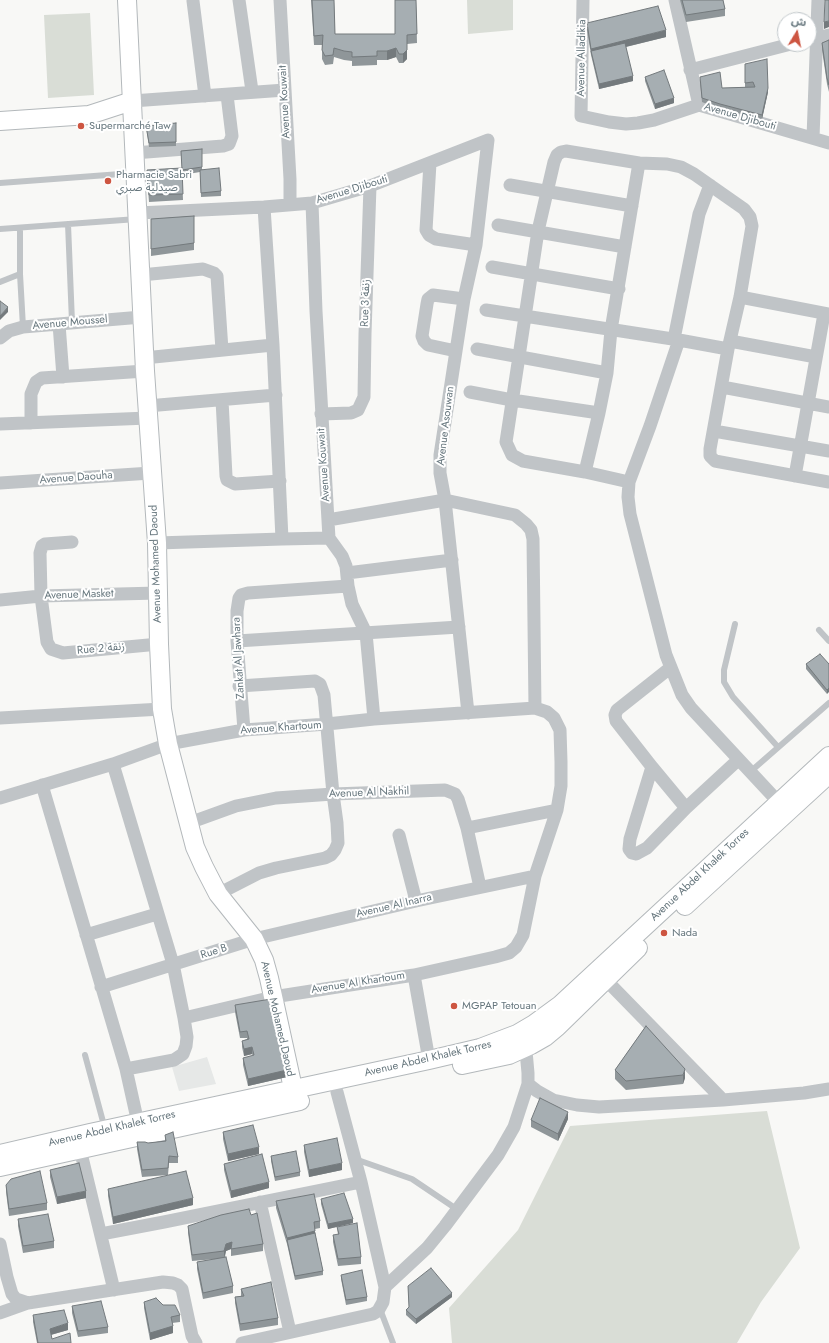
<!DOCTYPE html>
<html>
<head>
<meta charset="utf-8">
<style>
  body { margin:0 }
  #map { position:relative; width:829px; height:1343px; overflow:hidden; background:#f8f8f6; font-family:Jost,"Noto Sans Arabic",sans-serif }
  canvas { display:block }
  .north { position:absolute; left:777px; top:12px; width:40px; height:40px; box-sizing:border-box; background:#fff; border:1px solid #c2c8cb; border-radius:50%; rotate:10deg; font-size:11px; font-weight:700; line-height:16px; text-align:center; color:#66767d }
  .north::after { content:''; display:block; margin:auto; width:14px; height:18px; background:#cd5541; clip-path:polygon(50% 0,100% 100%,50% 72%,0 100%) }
</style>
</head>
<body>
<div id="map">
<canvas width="829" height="1343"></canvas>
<div class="north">ش</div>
</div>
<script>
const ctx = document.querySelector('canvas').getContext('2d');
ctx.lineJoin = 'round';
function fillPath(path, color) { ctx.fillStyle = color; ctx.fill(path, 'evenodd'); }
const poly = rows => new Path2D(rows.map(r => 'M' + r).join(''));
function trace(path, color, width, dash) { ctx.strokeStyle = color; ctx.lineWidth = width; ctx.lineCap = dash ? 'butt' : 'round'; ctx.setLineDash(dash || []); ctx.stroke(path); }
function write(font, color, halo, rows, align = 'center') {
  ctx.font = font + ' Jost,"Noto Sans Arabic",sans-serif'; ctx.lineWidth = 4; ctx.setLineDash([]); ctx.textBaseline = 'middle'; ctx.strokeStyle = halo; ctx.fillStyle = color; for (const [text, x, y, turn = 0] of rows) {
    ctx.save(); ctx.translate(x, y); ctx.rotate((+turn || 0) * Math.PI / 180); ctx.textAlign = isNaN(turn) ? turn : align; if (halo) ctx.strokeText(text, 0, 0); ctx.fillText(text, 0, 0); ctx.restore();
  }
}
fillPath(poly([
  [207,1057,216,1084,179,1091,172,1067]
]), '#e6e8e7');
fillPath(poly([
  [467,0,513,0,513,30,468,34],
  [90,13,94,95,48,98,44,15],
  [767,1111,800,1248,761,1302,737,1343,452,1343,449,1308,518,1230,570,1126]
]), '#d9ddd6');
const secondary = poly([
  [127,0,145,371,157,543,159,644,162,709,168,744,195,847,204,867,218,894,254,939,264,960,269,978,296,1102],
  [0,121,89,115,132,101],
  [685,906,829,774],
  [462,1065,509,1055,531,1045,545,1037,557,1027,638,948],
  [0,1154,90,1133,429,1060,480,1048,517,1034,534,1024,560,1005,829,756],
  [0,1167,300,1101]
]);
trace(secondary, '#b3b8bb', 20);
trace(poly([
  [0,183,134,173],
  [68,224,72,322],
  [0,229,137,219],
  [20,274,20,228],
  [0,282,20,274,23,327],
  [735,624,724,670,724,682,733,697,778,747],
  [819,630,829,641],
  [750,772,829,703],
  [85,1055,105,1129],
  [355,1159,412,1179,458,1210],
  [380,1309,393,1343]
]), '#c0c4c7', 6);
trace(poly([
  [239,0,252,91],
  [280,0,290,179,290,204],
  [583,0,581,116,609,122,626,124,638,123,654,120,699,105,829,143],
  [675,0,699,105],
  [193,1,205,96],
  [809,40,829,35],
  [690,70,791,44],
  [132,101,285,90],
  [813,138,818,0],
  [134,153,223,146,229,144,232,136,227,95],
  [430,163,426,230,429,235,436,239,476,245],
  [510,185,632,206],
  [312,203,316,311,329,538,342,556,346,566,348,586,352,604,366,633,374,719],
  [264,207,273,345,282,539],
  [138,213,264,207,312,203,370,186,488,140,476,245,464,299,440,455,440,473,445,500,468,713],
  [498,225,625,247],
  [492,267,619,289],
  [141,275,203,269,214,273,217,276,222,350],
  [740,297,829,314],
  [486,310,679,340,728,349],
  [59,324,63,377],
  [0,338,9,331,23,327,142,317],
  [674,339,699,214,710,185],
  [679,340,650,426,629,482,628,497,630,514,666,655,682,695,691,708,784,808],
  [730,341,816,357],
  [477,349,607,373],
  [456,351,428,345,424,341,422,336,427,304,428,299,433,295,464,299],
  [144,358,273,345],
  [722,387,829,407],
  [470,392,512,400,599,413],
  [222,400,226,476,227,480,235,484,280,481],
  [147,406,276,395],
  [321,414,351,413,358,410,364,397,365,334,370,186],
  [31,423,31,394,36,382,42,378,145,371],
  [0,424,148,418],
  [714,431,829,451],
  [585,472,599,413,607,373,611,330,639,163],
  [795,476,824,314],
  [629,482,585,472,523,461,512,455,506,442,538,231,554,162,557,155,561,152,566,151,639,163,667,164,681,167,694,174,744,209,750,217,752,226,740,297,728,349,710,449,710,456,715,461,829,482],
  [0,483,151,473],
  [328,520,445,500,515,515,526,524,531,530,533,539,535,708],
  [72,542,45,544,42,546,40,553,41,596,47,642,51,649,63,653,159,644],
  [157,543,282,539,329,538],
  [347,573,452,560],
  [0,600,41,596,158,593],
  [237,641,459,627],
  [670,668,617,710,615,715,616,721,652,767,686,808],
  [0,718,162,709],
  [244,730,237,641,237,611,239,598,241,595,248,593,348,586],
  [113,764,173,964,184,1018,187,1037,186,1046,183,1054,174,1060,126,1069],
  [652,767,630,839,629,849,632,853,636,854,647,848,686,808,738,760],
  [42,785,126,1069,138,1123],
  [0,798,113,764,168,744,244,730,327,724,374,719,535,708,547,712,554,718,560,730,561,762,561,786,557,810,535,876,523,935,516,947,509,953,495,957,414,975,273,997,184,1018],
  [189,823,236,806,276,798,333,794,445,790,455,794,458,799,467,828,480,887],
  [467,828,557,810],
  [399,835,416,901],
  [218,894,259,873,276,868,325,858,331,855,335,850,338,843,337,823,333,794,324,695,320,684,315,681,239,686],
  [86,935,157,914],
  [414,975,429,1060],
  [606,980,723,1100],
  [101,987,254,939,416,901,535,876],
  [528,1084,537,1091,553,1100,577,1105,599,1107,723,1100,804,1093,829,1089],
  [80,1149,114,1290],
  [260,1202,290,1332],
  [101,1234,164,1222,361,1182],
  [0,1244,7,1277,12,1294,16,1299,28,1303,163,1282,173,1283,178,1285,182,1289,192,1336,196,1343],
  [385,1287,427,1248,445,1226,498,1155,514,1127,528,1084,528,1073,525,1040],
  [0,1313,28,1303],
  [242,1343,373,1314,378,1311,383,1302,385,1287,361,1182,337,1092]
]), '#c0c4c7', 13);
trace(secondary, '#fff', 18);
fillPath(poly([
  [311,0,334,0,335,34,395,34,416,0,417,43,407,44,407,59,403,63,399,63,396,57,387,60,377,60,377,65,352,66,352,61,344,60,334,57,333,64,325,65,322,59,322,45,314,45],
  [680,0,723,0,725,9,725,16,686,22],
  [587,23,666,37,626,47,633,81,599,89,591,55,587,30],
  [829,40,829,92,827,84,822,50,822,43],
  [745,64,768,92,762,119,720,109,702,102,700,81,722,88,753,87,745,87],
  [645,77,674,103,655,109,645,81],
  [176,123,176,146,149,147,146,126],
  [202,149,202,169,221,191,221,196,201,197,200,172,182,175,183,200,149,202,147,177,147,170,182,168,181,151],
  [194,216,194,250,151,256,151,219],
  [806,664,829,664,827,694,806,669],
  [235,1005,287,1077,248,1086,243,1065,243,1058,253,1056,252,1054,244,1056,242,1047,242,1041,247,1039,247,1038,240,1038,235,1012],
  [646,1026,685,1078,683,1084,626,1090,615,1079,615,1070],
  [568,1119,558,1141,531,1127,531,1120],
  [223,1132,259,1154,228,1161,223,1139],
  [165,1135,178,1157,178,1163,169,1163,168,1175,142,1177,137,1149,137,1142,148,1143,165,1141],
  [304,1145,342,1170,309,1177,304,1152],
  [271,1156,300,1172,300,1176,275,1181,271,1161],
  [224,1164,269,1188,231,1198,224,1170],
  [50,1170,86,1198,57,1204,50,1177],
  [6,1185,47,1203,47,1210,9,1216,6,1192],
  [108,1189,193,1205,113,1224,108,1196],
  [321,1199,353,1223,328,1229,321,1204],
  [276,1201,320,1221,320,1228,315,1229,315,1233,323,1271,323,1275,295,1280,287,1244,276,1208],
  [251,1215,263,1244,263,1251,231,1256,231,1249,226,1251,225,1257,233,1286,233,1293,203,1299,197,1269,197,1262,216,1259,192,1261,188,1233,188,1226],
  [18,1219,54,1241,54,1248,23,1253,18,1226],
  [337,1227,361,1257,361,1264,338,1266,333,1242,333,1235,338,1235],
  [341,1275,367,1297,367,1301,346,1305,341,1279],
  [408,1286,452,1297,416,1324,406,1315,406,1310,409,1307],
  [241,1289,278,1318,278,1325,240,1331,235,1303,235,1297,241,1296],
  [144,1302,163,1305,180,1315,180,1322,172,1323,173,1333,150,1340,144,1308],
  [72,1306,108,1327,108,1333,78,1337,72,1313],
  [33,1315,68,1330,51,1335,52,1339,71,1343,37,1343,33,1322]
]), '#8f9699');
fillPath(poly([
  [829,21,829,27,824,29,824,22],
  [666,30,666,37,592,55,591,49],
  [407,35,407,59,403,63,403,54],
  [396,48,396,57,387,60,387,51],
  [633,76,633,81,599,89,599,84],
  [768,88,768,92,762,119,762,115],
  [674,98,674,103,655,109,655,104],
  [8,307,8,312,0,320,0,316],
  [829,688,829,692,827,694,827,690],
  [252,1047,252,1054,244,1056,244,1049],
  [685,1069,685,1078,683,1084,683,1075],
  [287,1070,287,1077,248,1086,248,1079],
  [568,1112,568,1119,558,1141,558,1134],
  [259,1147,259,1154,228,1161,228,1154],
  [342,1163,342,1170,309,1177,309,1170],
  [269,1182,269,1188,231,1198,231,1191],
  [86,1191,86,1198,57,1204,57,1197],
  [193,1198,193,1205,113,1224,113,1217],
  [353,1219,353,1223,328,1229,328,1224],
  [315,1231,315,1238,287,1240,287,1244,287,1238],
  [232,1242,231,1249,226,1251,224,1258,224,1251,226,1244],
  [452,1293,452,1297,416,1324,416,1319],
  [68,1323,68,1330,50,1335,50,1329],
  [173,1326,173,1333,150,1340,150,1333]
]), '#747a7d');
const building = poly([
  [312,0,334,0,335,34,395,34,395,0,416,0,417,34,407,35,407,50,403,54,399,54,396,48,387,51,377,51,377,56,352,57,352,52,344,51,334,48,333,55,325,56,322,50,323,35,314,36,312,0],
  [682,0,723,0,725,9,686,15,682,0],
  [825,0,829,0,829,21,824,22,825,0],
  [658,6,666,30,591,49,587,23,658,6],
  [829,40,829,85,827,78,822,43,829,40],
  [625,43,633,76,599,84,591,51,625,43],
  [767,59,768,88,762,115,720,104,702,98,700,77,720,72,722,88,755,87,753,82,745,83,745,64,767,59],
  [664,70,674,98,655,104,645,77,664,70],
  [176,123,176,142,149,143,146,126,176,123],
  [202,149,202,167,182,170,181,151,202,149],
  [182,168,183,194,149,195,147,170,182,168],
  [219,168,221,191,201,193,200,170,219,168],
  [194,216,194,243,151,249,151,219,194,216],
  [0,301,8,307,0,316,0,301],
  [820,654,829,664,829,688,827,690,806,664,820,654],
  [271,999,287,1070,248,1079,243,1058,254,1055,252,1047,244,1049,242,1041,249,1039,247,1031,240,1032,235,1005,271,999],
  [646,1026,685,1069,683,1075,626,1081,615,1070,646,1026],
  [540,1098,568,1112,558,1134,531,1120,540,1098],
  [253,1125,259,1147,228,1154,223,1132,253,1125],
  [173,1132,178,1157,169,1156,168,1168,142,1170,137,1142,145,1142,148,1143,166,1141,165,1135,173,1132],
  [337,1138,342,1163,309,1170,304,1145,337,1138],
  [296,1151,300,1172,275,1177,271,1156,296,1151],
  [262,1154,269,1182,231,1191,224,1164,262,1154],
  [79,1163,86,1191,57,1197,50,1170,79,1163],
  [40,1171,47,1203,9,1209,6,1185,11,1179,40,1171],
  [186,1171,193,1198,113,1217,108,1189,186,1171],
  [344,1193,353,1219,328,1224,321,1199,344,1193],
  [314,1194,320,1221,314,1222,315,1231,287,1238,276,1201,314,1194],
  [249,1209,251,1215,257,1213,263,1244,231,1249,232,1242,226,1244,224,1251,192,1255,188,1226,221,1215,249,1209],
  [48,1214,54,1241,23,1246,18,1219,48,1214],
  [357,1223,361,1257,338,1259,333,1235,339,1234,337,1227,357,1223],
  [315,1233,323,1271,295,1276,287,1240,315,1233],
  [226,1257,233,1286,203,1293,197,1262,226,1257],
  [431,1268,452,1293,416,1319,406,1310,409,1307,408,1286,431,1268],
  [362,1270,367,1297,346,1300,341,1275,362,1270],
  [271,1282,278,1318,240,1324,235,1297,244,1296,241,1289,271,1282],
  [156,1298,163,1305,175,1305,180,1315,171,1317,173,1326,150,1333,144,1302,156,1298],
  [101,1301,108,1327,78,1331,72,1306,101,1301],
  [64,1310,68,1323,50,1329,52,1339,70,1333,71,1343,38,1343,33,1315,64,1310]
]);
fillPath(building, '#a6aeb2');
trace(building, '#747a7d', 1);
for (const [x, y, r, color] of [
  [81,126,4,"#cd5541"],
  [108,181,4,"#cd5541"],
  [664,933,4,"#cd5541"],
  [454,1006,4,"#cd5541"]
]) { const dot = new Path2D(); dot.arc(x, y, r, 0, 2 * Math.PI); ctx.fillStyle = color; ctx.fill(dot); trace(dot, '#fff', 1.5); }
write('11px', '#66767d', '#fff', [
  ["Avenue Alladikia",582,58,-89],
  ["Avenue Kouwait",285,102,-93],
  ["Avenue Djibouti",740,117,16],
  ["Avenue Djibouti",352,190,-17],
  ["Rue 3 زنقة",366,303,-88],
  ["Avenue Moussel",70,323,-5],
  ["Avenue Asouwan",446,426,-83],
  ["Avenue Kouwait",324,465,-94],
  ["Avenue Daouha",76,478,-4],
  ["Avenue Mohamed Daoud",156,564,-92],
  ["Avenue Masket",79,595,-2],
  ["Rue 2 زنقة",101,649,-5],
  ["Zankat Al Jawhara",239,658,-93],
  ["Avenue Khartoum",281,728,-4],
  ["Avenue Al Nakhil",369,793,-2],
  ["Avenue Abdel Khalek Torres",700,875,-43],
  ["Avenue Al Inarra",394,906,-13],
  ["Rue B",214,952,-17],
  ["Avenue Al Khartoum",358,983,-9],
  ["Avenue Mohamed Daoud",277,1019,77],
  ["Avenue Abdel Khalek Torres",428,1059,-13],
  ["Avenue Abdel Khalek Torres",112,1129,-13]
]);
write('11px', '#66767d', '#fff', [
  ["Supermarché Taw",89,126],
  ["Pharmacie Sabri",116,175],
  ["صيدلية صبري",116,188],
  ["Nada",672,933],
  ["MGPAP Tetouan",462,1006]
], 'left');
</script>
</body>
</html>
